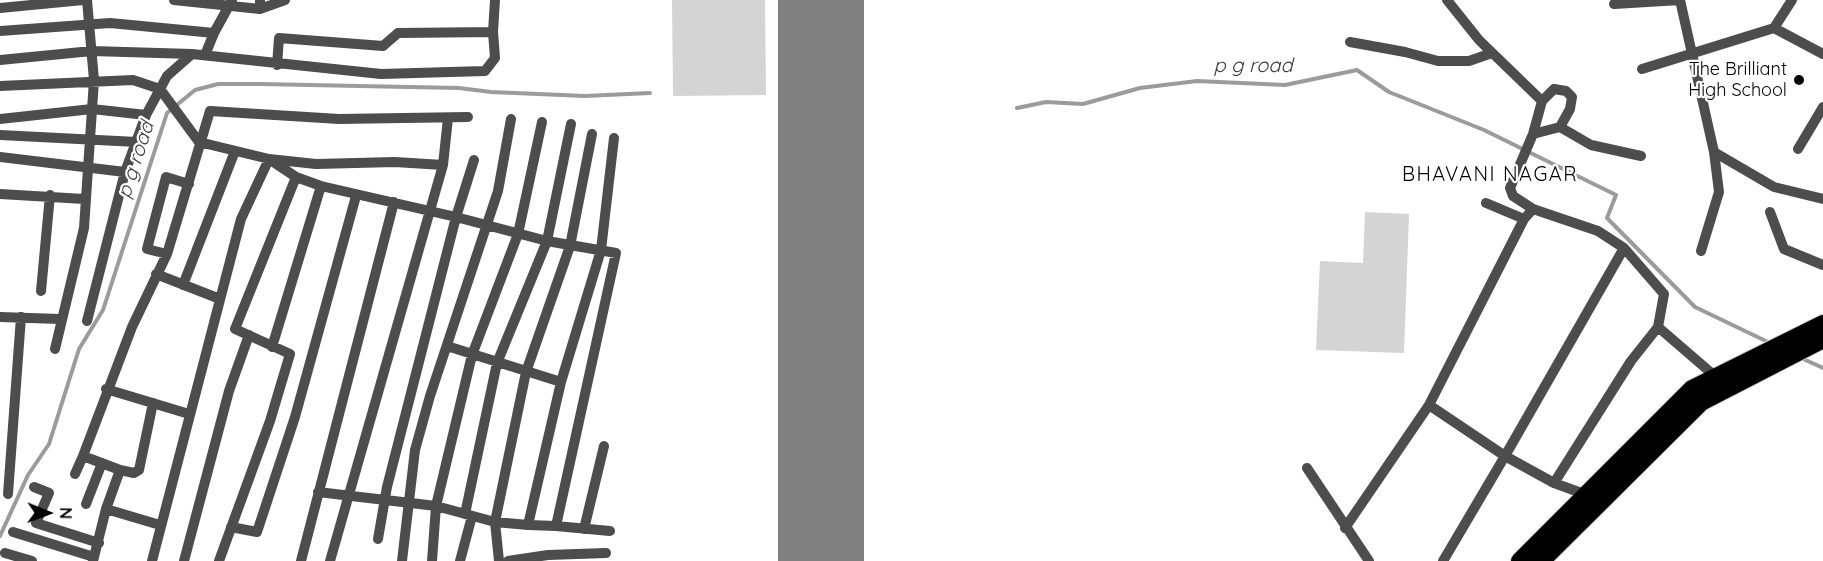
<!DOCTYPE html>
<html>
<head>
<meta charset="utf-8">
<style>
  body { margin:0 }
  #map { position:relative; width:1823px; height:561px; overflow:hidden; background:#fff; font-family:Quicksand,sans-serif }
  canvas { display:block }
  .north { position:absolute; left:18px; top:483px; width:60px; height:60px; -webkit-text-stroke:4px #fff; paint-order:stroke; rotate:91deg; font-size:16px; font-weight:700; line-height:24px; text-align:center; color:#000 }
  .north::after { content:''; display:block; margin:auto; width:21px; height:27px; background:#000; clip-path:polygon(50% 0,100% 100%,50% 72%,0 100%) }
</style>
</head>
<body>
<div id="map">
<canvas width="1823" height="561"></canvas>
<div class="north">N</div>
</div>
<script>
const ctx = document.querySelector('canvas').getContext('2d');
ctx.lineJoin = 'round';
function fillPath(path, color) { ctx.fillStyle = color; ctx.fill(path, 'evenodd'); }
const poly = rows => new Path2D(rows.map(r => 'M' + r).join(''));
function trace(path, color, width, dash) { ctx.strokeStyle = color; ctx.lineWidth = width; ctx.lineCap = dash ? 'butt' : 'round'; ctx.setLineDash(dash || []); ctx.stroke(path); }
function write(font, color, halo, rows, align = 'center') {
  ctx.font = font + ' Quicksand,sans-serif'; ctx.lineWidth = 4.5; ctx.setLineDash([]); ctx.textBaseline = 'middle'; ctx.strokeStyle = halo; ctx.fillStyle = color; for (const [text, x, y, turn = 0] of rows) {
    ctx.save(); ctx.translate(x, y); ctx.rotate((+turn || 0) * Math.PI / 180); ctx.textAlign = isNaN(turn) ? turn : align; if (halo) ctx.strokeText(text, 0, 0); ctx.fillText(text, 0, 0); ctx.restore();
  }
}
fillPath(poly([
  [672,0,765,0,766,95,673,96],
  [1365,212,1409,214,1404,353,1316,350,1320,261,1363,263]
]), '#d4d4d4');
trace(poly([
  [1017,108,1046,102,1083,104,1140,88,1197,81,1285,85,1357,70,1389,92,1484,130,1616,195,1607,218,1695,307,1770,343],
  [1801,358,1823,368],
  [0,536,28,475,49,444,79,349,103,310,167,113,195,90,218,84,259,84,459,88,491,92,585,96,650,93]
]), '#9b9b9b', 4);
trace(poly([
  [821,0,821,561]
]), '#808080', 86);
const highway = poly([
  [1520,561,1692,389,1823,324],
  [1541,561,1701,402,1823,339]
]);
trace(highway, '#dbdbdb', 20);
trace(poly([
  [174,0,260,9,260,0],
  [1447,0,1479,40,1542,101],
  [1680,0,1714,152,1719,192,1701,251],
  [1792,0,1774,28,1823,54],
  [1614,4,1680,0],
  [0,8,83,0],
  [260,9,285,0],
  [0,31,110,23,214,33,205,55],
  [214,33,232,0],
  [1350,42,1405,52,1438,61,1469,61,1492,53],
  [0,60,92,51,192,54,381,74,485,71,495,58,493,32,495,0],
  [277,65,279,38,383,46,398,33,493,32],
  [1642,69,1774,28],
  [0,86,133,80,160,89,199,142,269,159,316,164,395,162,443,165],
  [0,119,92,109,146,115],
  [1560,127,1570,109,1572,97,1566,91,1554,89,1542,101,1533,134,1510,188,1513,196,1533,209,1598,231,1624,248,1664,294,1658,327,1716,377],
  [1533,134,1560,127,1591,145,1641,156],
  [0,135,137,142],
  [1798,149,1823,107],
  [1714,152,1774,187,1823,199],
  [0,157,125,172],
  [272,161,296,177,321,186,456,217,474,160],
  [0,194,84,199],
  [1486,203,1524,219],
  [1770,212,1784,249,1823,265],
  [167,254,147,249,166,177,189,184],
  [156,274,220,299],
  [183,285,235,151],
  [41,291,50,195],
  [0,317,60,319],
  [87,321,125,172,146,115,167,76,192,54],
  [447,346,561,382],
  [272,347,321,186],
  [55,349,84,228,94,80,87,0],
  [106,389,189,414],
  [1429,405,1505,456,1443,561],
  [1307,468,1369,561],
  [120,470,134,473,139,470,153,403],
  [75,474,83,456],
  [1554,483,1505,456,1624,248],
  [34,487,49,493,36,523,99,543],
  [318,492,436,506,495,522,528,525,561,382,601,250,614,138],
  [8,494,21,317],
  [1587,495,1554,483,1631,361,1658,327],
  [86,504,102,463],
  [106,509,160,525],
  [556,526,610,531],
  [231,527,257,532,295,417,356,196],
  [1345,528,1429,405,1524,219,1533,209],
  [584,529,604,446],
  [13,532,94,557],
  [378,539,387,487,456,217,547,241,616,253,556,526,528,525],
  [5,553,32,561],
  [93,561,106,509,120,470,83,456,132,327,167,254,210,111,339,119,468,117],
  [152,561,241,219,269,159],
  [184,561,229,391,249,335],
  [219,561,270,421,290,354,235,329,296,177],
  [301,561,394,202],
  [330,561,443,165,448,118],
  [402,561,415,450,430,396,498,191,511,119],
  [432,561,436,506,472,355,518,234,542,122],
  [460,561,472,516,465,514,497,363,547,241,571,124],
  [499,561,495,522,526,372,570,246,592,134],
  [508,561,548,555,606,553]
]), '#4d4d4d', 10);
trace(highway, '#000', 18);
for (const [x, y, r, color] of [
  [1799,80,6,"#000"]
]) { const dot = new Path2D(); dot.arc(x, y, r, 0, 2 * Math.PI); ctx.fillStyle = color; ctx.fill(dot); trace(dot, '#fff', 2); }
write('18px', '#000', '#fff', [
  ["The Brilliant",1787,70],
  ["High School",1787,91]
], 'right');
write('italic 20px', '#3c3c3c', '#fff', [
  ["p g road",1253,66],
  ["p g road",136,160,-72]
]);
ctx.letterSpacing = '1.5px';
write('20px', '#000', '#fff', [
  ["BHAVANI NAGAR",1490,175]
]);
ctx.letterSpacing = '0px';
</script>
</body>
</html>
